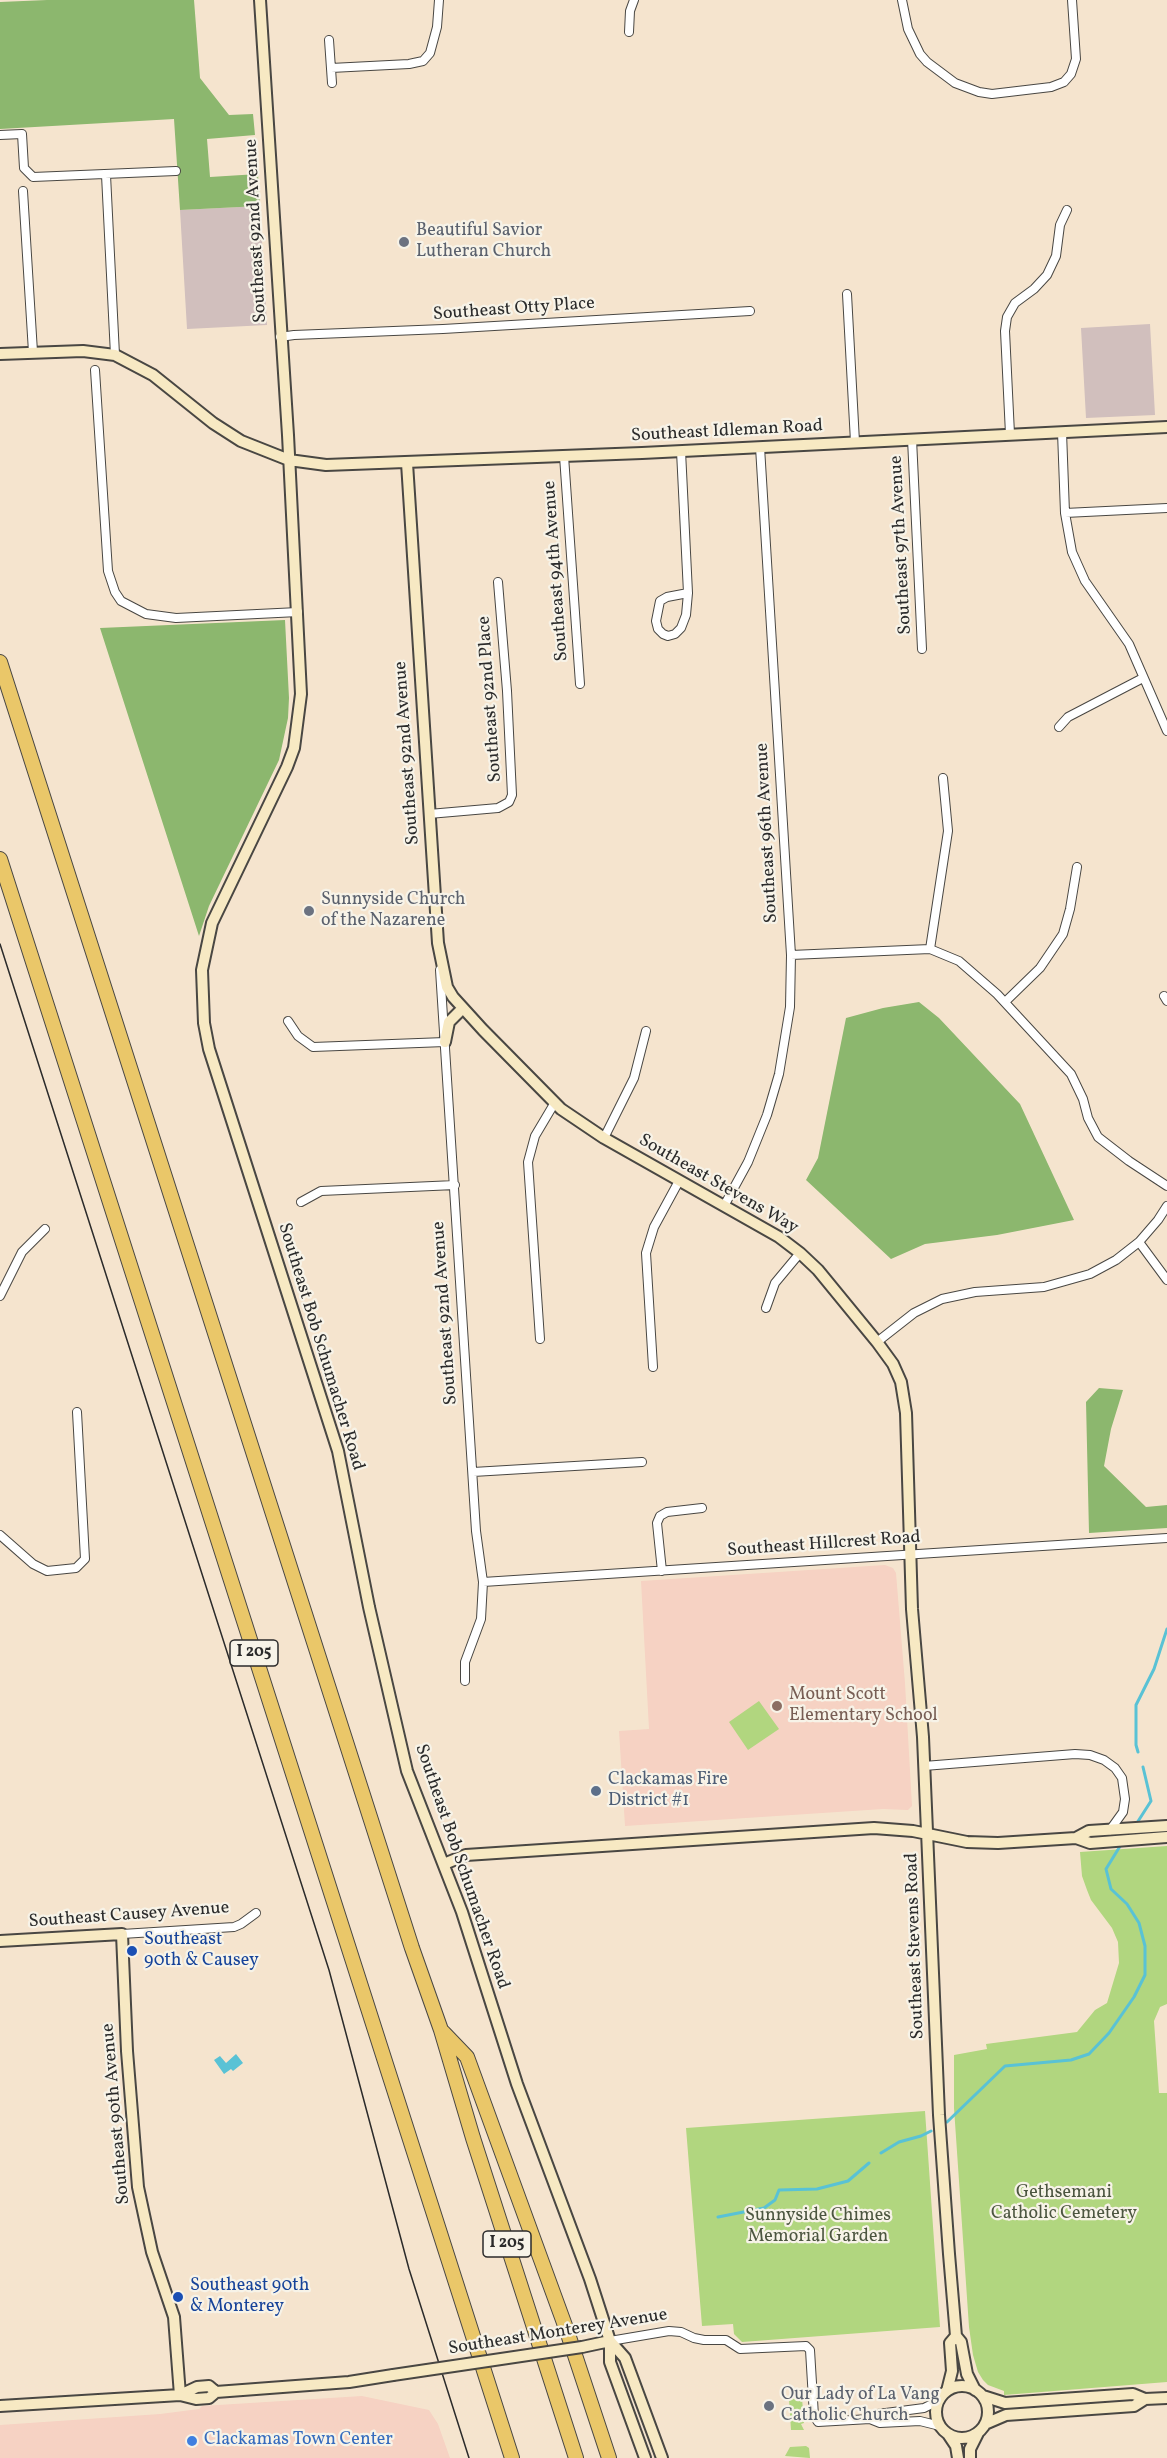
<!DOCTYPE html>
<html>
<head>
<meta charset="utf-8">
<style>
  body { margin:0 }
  canvas { display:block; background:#f5e4ce }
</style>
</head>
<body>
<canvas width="1167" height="2458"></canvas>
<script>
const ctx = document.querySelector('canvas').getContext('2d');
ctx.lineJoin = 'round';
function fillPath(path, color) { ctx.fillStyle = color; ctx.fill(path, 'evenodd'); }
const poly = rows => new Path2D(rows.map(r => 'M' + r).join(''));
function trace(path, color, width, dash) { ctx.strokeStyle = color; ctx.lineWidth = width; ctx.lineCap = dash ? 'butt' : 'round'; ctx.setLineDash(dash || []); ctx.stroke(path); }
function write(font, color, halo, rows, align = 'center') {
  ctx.font = font + ' Vollkorn,serif'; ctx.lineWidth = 4.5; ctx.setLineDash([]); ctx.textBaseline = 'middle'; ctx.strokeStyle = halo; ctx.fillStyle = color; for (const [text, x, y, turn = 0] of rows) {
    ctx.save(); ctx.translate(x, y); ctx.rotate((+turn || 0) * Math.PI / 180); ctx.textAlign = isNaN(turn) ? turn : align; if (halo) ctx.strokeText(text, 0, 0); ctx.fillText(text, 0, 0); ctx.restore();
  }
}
fillPath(poly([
  [885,1565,893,1568,896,1573,905,1683,912,1806,908,1810,883,1809,625,1826,619,1731,649,1729,641,1581],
  [362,2396,429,2410,438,2424,450,2458,0,2458,0,2425,160,2414,199,2409,202,2406]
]), '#f6d2c3');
fillPath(poly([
  [260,206,267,325,187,329,180,210],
  [1150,324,1155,415,1086,418,1081,328]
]), '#d1bfbd');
fillPath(poly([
  [759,1701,779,1729,748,1750,729,1722],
  [1167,1846,1167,2004,1160,2007,1154,2021,1159,2093,1167,2093,1167,2382,1004,2395,1004,2391,988,2385,983,2380,978,2372,973,2355,969,2327,954,2108,954,2055,987,2049,986,2044,1077,2032,1095,2010,1107,2003,1119,1963,1118,1942,1112,1928,1091,1900,1087,1890,1082,1876,1080,1852],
  [925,2111,940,2327,742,2342,734,2334,733,2324,702,2326,686,2128],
  [802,2398,804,2423,801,2424,804,2430,791,2430,789,2399],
  [806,2446,809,2448,810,2458,785,2456,790,2447]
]), '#b1d67f');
fillPath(poly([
  [47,0,194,0,200,78,229,115,253,114,255,135,207,139,210,177,258,174,260,206,180,210,174,119,0,129,0,2],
  [285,620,289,698,288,718,279,760,209,906,199,936,100,628],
  [919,1002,939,1018,1020,1104,1074,1220,997,1235,925,1244,891,1259,806,1180,818,1158,846,1018,883,1008],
  [1099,1388,1123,1390,1111,1429,1104,1466,1146,1507,1167,1505,1167,1528,1089,1533,1086,1402]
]), '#8cb76e');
fillPath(poly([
  [236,2054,243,2063,233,2071,231,2069,224,2074,214,2060,220,2056,226,2063]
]), '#59c2d5');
trace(poly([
  [1138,1752,1136,1745,1136,1705,1154,1669,1167,1629],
  [1135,1826,1151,1801,1143,1767],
  [947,2122,1005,2066,1071,2060,1089,2054,1109,2033,1134,1997,1145,1975,1145,1946,1139,1923,1127,1904,1111,1889,1106,1869,1122,1843],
  [881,2153,899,2142,921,2136,931,2131],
  [718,2217,764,2208,775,2200,779,2190,817,2189,848,2181,869,2163]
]), '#59c2d5', 3);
const street = poly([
  [902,0,908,29,920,54,927,62,955,83,979,92,992,94,1051,87,1064,82,1071,74,1076,59,1072,0],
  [629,32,630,11,634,0],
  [329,40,332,83],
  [331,68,409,64,423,61,430,53,437,27,439,0],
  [0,135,22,134,24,168,33,177,176,171],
  [106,175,115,355],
  [23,191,33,352],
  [847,294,855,442],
  [280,337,294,335,443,329,750,311],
  [95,370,108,571,115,592,121,601,146,614,176,618,298,612],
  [1062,432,1065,513,1072,552,1085,581,1129,644,1167,731],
  [1010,434,1005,331,1007,317,1015,303,1034,289,1047,275,1056,256,1060,225,1067,210],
  [912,439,922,649],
  [681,451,688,593,686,615,681,628,675,634,668,636,663,634,658,629,656,621,660,601,667,597,688,593],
  [564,456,580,684],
  [1065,513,1167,508],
  [1059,727,1068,717,1143,678],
  [429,814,498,808,509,802,512,795,507,691,498,582],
  [930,949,948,831,943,778],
  [791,955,930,949,959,961,997,994,1071,1074,1083,1099,1088,1118,1098,1137,1129,1161,1167,1186],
  [440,970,476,1531,483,1582,481,1619,465,1662,465,1681],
  [1164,996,1167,1001],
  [1005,1002,1040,968,1063,934,1070,909,1077,867],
  [288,1021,298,1036,313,1047,445,1042],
  [604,1138,634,1078,646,1031],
  [301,1202,321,1191,455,1185],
  [724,1206,748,1162,767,1115,779,1074,790,1007,791,955,760,447],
  [1139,1242,1167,1280],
  [0,1296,22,1252,45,1229],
  [766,1308,775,1283,800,1253],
  [540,1339,528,1162,535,1136,554,1104],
  [877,1342,914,1313,942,1299,975,1292,1044,1287,1090,1274,1116,1260,1139,1242,1158,1220,1167,1206],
  [653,1367,646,1253,654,1227,679,1181],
  [473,1472,642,1462],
  [0,1535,33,1564,47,1571,76,1568,85,1559,77,1412],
  [662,1571,657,1523,660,1516,667,1512,702,1508],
  [483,1582,1167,1538],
  [924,1766,1075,1754,1090,1755,1104,1760,1115,1768,1122,1778,1125,1799,1123,1812,1110,1830],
  [122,1934,234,1927,241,1924,256,1913],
  [610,2341,669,2331,681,2332,694,2338,704,2340,726,2340,740,2349,806,2346,810,2350,814,2416,818,2422,870,2419,878,2414,924,2408,938,2401],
  [870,2419,880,2423,920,2421,940,2426]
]);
const secondary = poly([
  [260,0,288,435,301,694,294,748,287,767,212,923,202,970,204,1023,209,1049,338,1451,369,1607,407,1771,462,1912,517,2084,590,2279,610,2341,610,2362,645,2458],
  [0,354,83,351,115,355,153,375,213,423,241,441,289,460,326,465,642,453,1167,427],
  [407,463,438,943,447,987,453,997,483,1030,561,1109,604,1138,779,1237,800,1253,818,1270,877,1342,893,1364,901,1382,906,1413,912,1609,923,1737,939,2115,949,2254,956,2336,961,2342,967,2374,975,2390],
  [445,1042,449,1022,462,1009],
  [1076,1838,1090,1843,1167,1837],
  [444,1864,466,1855,874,1828,913,1831,967,1842,998,1843,1076,1838,1089,1831,1167,1826],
  [0,1941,122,1934,127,2051,138,2187,152,2252,174,2317,180,2395],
  [610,2341,625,2358,662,2458],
  [582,2347,610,2341],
  '936 2412a26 26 0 1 1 52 0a26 26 0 1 1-52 0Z',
  [947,2391,952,2371,950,2343,956,2336],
  [180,2395,197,2387,209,2386,216,2392],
  [983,2396,1005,2403,1133,2394,1145,2399],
  [0,2406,180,2395,196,2399,209,2398,216,2392,349,2382,393,2375],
  [985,2424,1006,2415,1134,2406,1145,2399,1167,2398],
  [948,2434,956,2446,958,2458],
  [970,2458,970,2449,978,2433]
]);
const highway = poly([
  [0,662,412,1948,441,2030,473,2138,576,2458],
  [0,859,512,2458],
  [443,2032,467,2057,567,2331,609,2458]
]);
trace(street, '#494743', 10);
trace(secondary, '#494743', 14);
trace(highway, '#494743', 16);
trace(street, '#fff', 8);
trace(secondary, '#f7e9c3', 10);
trace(highway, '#eac769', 14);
trace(poly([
  [0,944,329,1970,409,2269,469,2458]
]), '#2b2b2b', 1.5);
const secondaryBridge = poly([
  [393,2375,582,2347]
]);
trace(secondaryBridge, '#494743', 14, []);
trace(secondaryBridge, '#f7e9c3', 10);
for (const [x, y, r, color] of [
  [404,242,6,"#6b7280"],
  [309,911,6,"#6b7280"],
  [777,1706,6,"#8d6e63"],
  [596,1791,6,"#5c6f8a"],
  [132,1951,6,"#1a4fb4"],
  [178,2297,6,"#1a4fb4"],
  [769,2406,6,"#6b7280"],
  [192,2441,6,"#3f7fe0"]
]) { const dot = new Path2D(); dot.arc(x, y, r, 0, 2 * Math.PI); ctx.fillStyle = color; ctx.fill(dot); trace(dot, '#f7f3e8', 2); }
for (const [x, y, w] of [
  [254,1653,48],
  [507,2244,48]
]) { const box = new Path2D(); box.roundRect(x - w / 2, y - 13, w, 26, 4.5); ctx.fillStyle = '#f7f3e8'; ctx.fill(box); trace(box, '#2b2b2b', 1.5); }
write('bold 16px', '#2b2b2b', null, [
  ["I 205",254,1653],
  ["I 205",507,2244]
]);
write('18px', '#2b2b2b', '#f7f3e8', [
  ["Southeast 92nd Avenue",257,231,-93],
  ["Southeast Otty Place",514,310,-4],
  ["Southeast Idleman Road",727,432,-3],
  ["Southeast 97th Avenue",902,545,-93],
  ["Southeast 94th Avenue",557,571,-94],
  ["Southeast 92nd Place",491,699,-94],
  ["Southeast 92nd Avenue",408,753,-94],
  ["Southeast 96th Avenue",768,833,-93],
  ["Southeast Stevens Way",718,1185,30],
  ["Southeast 92nd Avenue",446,1313,-94],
  ["Southeast Bob Schumacher Road",320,1347,73],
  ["Southeast Hillcrest Road",824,1545,-4],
  ["Southeast Bob Schumacher Road",461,1867,71],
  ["Southeast Causey Avenue",129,1916,-4],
  ["Southeast Stevens Road",916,1946,-92],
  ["Southeast 90th Avenue",117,2114,-95],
  ["Southeast Monterey Avenue",558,2333,-9]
]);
write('18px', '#5b616d', '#f7f3e8', [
  ["Beautiful Savior",416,232],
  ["Lutheran Church",416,253],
  ["Sunnyside Church",321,901],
  ["of the Nazarene",321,922],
  ["Our Lady of La Vang",781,2396],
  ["Catholic Church",781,2417]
], 'left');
write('18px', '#785e54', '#f7f3e8', [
  ["Mount Scott",789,1696],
  ["Elementary School",789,1717]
], 'left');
write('18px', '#4e5e75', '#f7f3e8', [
  ["Clackamas Fire",608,1781],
  ["District #1",608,1802]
], 'left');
write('18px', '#164399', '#f7f3e8', [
  ["Southeast",144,1941],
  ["90th & Causey",144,1962],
  ["Southeast 90th",190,2287],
  ["& Monterey",190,2308]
], 'left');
write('18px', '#4c5640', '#f7f3e8', [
  ["Gethsemani",1064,2194],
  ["Catholic Cemetery",1064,2215],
  ["Sunnyside Chimes",818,2217],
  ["Memorial Garden",818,2238]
]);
write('18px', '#366cbe', '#f7f3e8', [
  ["Clackamas Town Center",204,2441]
], 'left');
</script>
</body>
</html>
